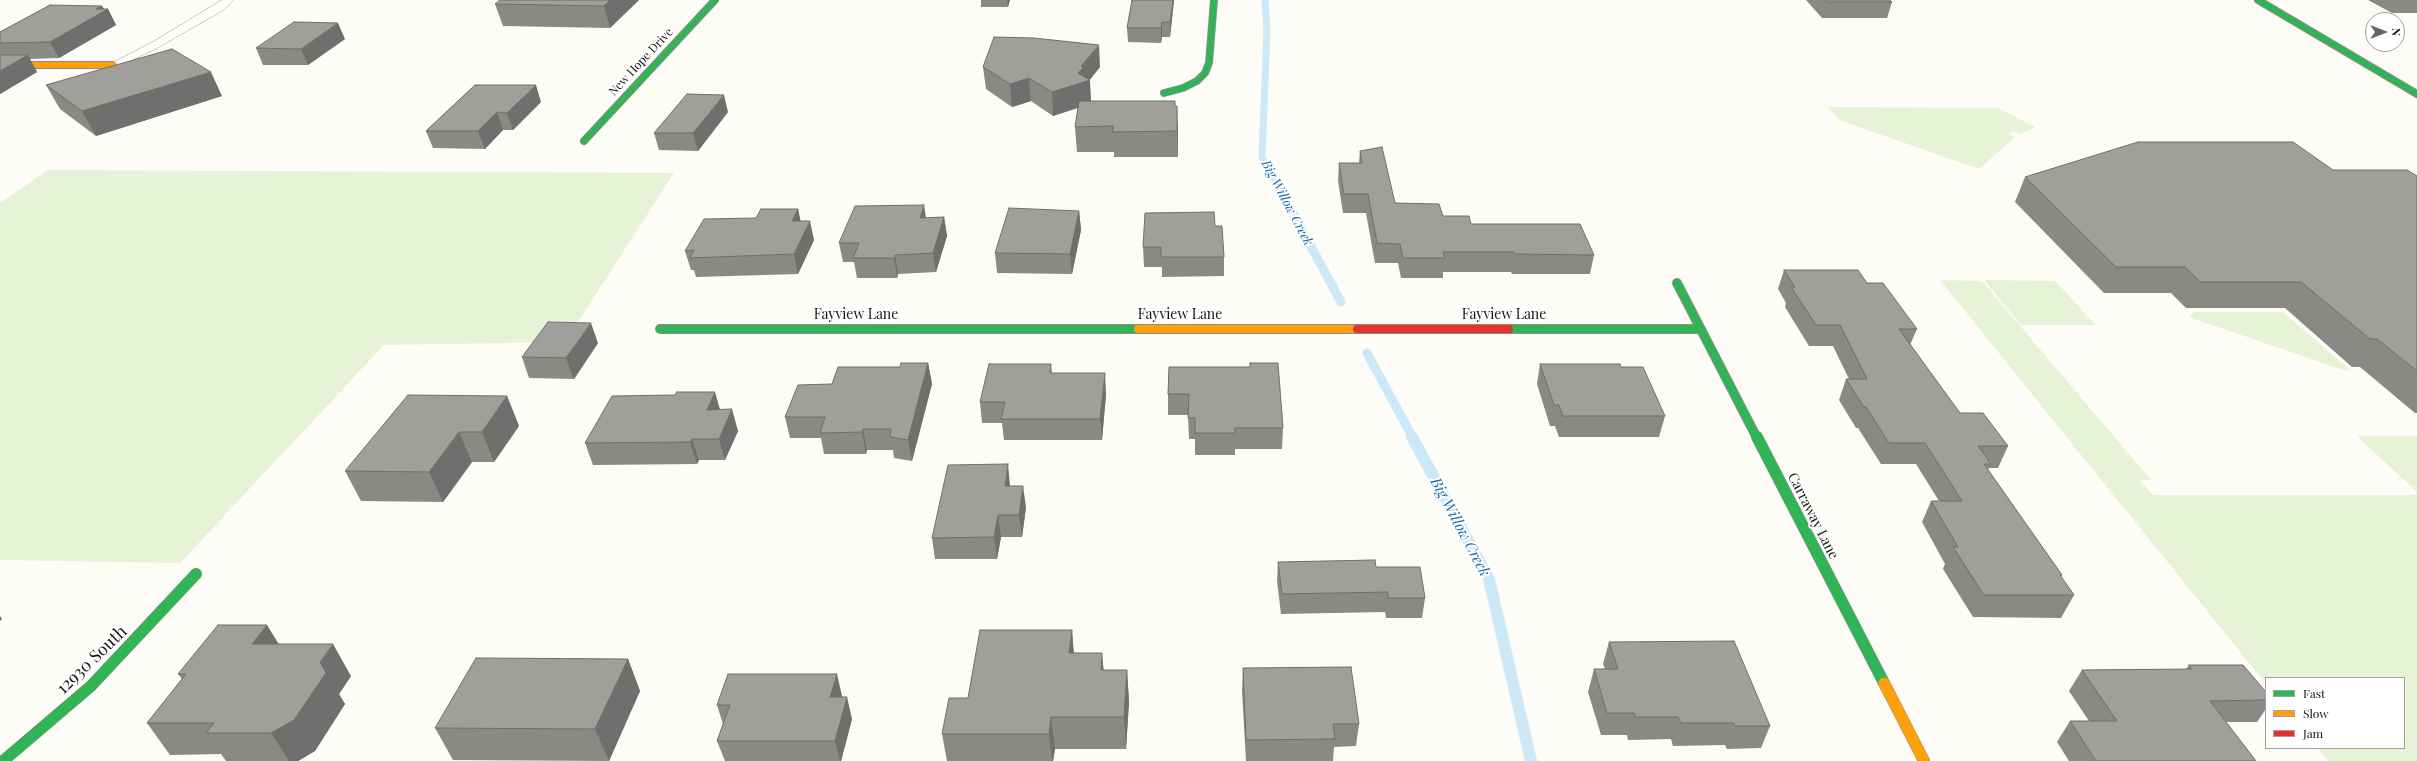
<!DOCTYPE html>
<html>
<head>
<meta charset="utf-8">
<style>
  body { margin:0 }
  #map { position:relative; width:2417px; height:761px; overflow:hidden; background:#fdfcf7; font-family:"Playfair Display",serif }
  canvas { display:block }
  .legend { position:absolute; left:2265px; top:677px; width:140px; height:72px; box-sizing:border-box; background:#fff; border:1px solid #a0a0a0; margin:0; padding:5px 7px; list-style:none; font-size:12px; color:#111 }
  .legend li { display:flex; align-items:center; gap:8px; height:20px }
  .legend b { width:20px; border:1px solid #a0a0a0 }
  .north { position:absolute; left:2365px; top:12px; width:40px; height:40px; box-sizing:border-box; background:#fff; border:1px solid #a0a0a0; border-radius:50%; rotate:90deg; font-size:11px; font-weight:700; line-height:16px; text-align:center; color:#111 }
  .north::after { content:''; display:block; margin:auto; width:14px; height:18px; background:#646362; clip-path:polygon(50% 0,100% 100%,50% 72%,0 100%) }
</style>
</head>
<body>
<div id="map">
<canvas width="2417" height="761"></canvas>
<ul class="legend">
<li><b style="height:5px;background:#30b455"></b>Fast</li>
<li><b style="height:5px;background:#ff9f0a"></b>Slow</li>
<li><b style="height:5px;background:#e5322d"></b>Jam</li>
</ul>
<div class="north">N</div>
</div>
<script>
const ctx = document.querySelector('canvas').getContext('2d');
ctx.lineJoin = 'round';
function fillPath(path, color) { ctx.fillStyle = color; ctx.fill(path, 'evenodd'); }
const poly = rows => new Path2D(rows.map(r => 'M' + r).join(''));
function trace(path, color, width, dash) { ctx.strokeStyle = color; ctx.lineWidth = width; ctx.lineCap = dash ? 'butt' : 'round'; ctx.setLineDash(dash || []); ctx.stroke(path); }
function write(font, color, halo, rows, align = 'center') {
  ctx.font = font + ' "Playfair Display",serif'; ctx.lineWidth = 4; ctx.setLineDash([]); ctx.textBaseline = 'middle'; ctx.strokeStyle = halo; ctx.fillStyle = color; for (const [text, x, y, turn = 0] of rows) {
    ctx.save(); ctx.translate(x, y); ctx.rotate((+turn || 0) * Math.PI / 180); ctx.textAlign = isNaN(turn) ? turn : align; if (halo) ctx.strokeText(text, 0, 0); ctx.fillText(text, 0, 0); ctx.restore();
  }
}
fillPath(poly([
  [1828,107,1998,108,2035,127,2020,134,2013,132,2009,134,2015,137,1979,169,1839,120],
  [48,170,674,173,565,342,384,345,180,563,0,560,0,203],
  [1940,280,1982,281,2151,480,2140,480,2153,495,2417,495,2417,761,2328,761,2318,748,2404,748,2404,678,2266,678,2266,684],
  [1984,280,2055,281,2096,325,2021,325],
  [2194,312,2283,312,2350,370,2343,370,2189,317],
  [2357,436,2417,436,2417,492]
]), '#e7f3d7');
trace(poly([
  [1265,0,1267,31,1262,157,1280,190]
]), '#cde8f7', 7);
trace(poly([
  [1280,189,1341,302],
  [1367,353,1413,438]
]), '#cde8f7', 9);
trace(poly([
  [1412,437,1489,579,1531,761]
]), '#cde8f7', 12);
const lane = poly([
  [222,0,233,0,225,9,159,47,118,67,110,67,108,65,151,43,222,0]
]);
const fastFar2 = poly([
  [2258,0,2417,94],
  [1164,93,1183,88,1197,81,1205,73,1209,63,1214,0],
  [584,141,715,0]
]);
const fastFar1 = poly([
  [1677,283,1757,438],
  [660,329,1138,329],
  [1509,329,1700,329]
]);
const fast = poly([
  [1757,437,1884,683],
  [3,761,91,686,196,574]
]);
const slowFar2 = poly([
  [0,65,114,65]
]);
const slowFar1 = poly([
  [1138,329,1357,329]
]);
const slow = poly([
  [1884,683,1924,761]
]);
const jam = poly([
  [1357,329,1509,329]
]);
trace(lane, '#979795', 1);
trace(fastFar2, '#8e8d8b', 8);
trace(fastFar1, '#8e8d8b', 10);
trace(fast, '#8e8d8b', 12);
trace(slowFar2, '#8e8d8b', 8);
trace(slowFar1, '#8e8d8b', 10);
trace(slow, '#8e8d8b', 12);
trace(jam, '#8e8d8b', 10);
fillPath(lane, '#fffffe');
trace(fastFar2, '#30b455', 6);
trace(fastFar1, '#30b455', 8);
trace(fast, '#30b455', 11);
trace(slowFar2, '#ff9f0a', 6);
trace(slowFar1, '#ff9f0a', 8);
trace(slow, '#ff9f0a', 11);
trace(jam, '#e5322d', 8);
fillPath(poly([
  [639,0,610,28,503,26,495,4],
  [981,0,1010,0,1008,7,981,7],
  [1174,0,1170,37,1162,37,1161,43,1128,42,1127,28],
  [1806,0,1889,0,1892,2,1887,18,1822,18],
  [2368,0,2417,0,2417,13,2392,13],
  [102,6,104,9,108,9,116,25,59,58,30,59,37,72,0,94,0,32],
  [345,39,308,65,263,65,256,48],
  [983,67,1100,67,1089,80,1091,101,1175,106,1178,131,1178,157,1114,157,1114,152,1077,152,1075,127,1078,108,1053,116,1031,101,1012,107,986,89],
  [46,85,222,96,96,136,60,109],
  [475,85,541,102,513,130,503,130,485,149,433,148,426,131],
  [728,112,698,151,659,150,654,133],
  [1360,151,1395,203,1471,224,1594,255,1590,274,1512,274,1511,272,1443,272,1443,278,1401,278,1398,263,1375,263,1366,213,1343,213,1338,181,1339,163,1359,163],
  [2333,170,2417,176,2417,413,2415,413,2360,367,2352,367,2285,308,2186,308,2171,293,2104,293,2015,202,2025,177],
  [798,209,800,221,814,240,798,274,696,277,694,270,691,270,685,251,756,218],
  [1079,211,1081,230,1072,274,997,273,995,253],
  [944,217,947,236,936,272,898,274,897,278,857,278,854,262,843,262,839,243,926,218],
  [1215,226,1224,257,1224,276,1162,277,1162,267,1144,267,1143,247],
  [1784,270,1867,283,1917,329,1910,345,1960,413,2008,446,1998,468,1989,468,1988,470,2062,575,2061,577,2074,595,2061,618,1973,617,1943,569,1945,564,1922,522,1931,501,1939,501,1916,464,1881,464,1858,428,1856,428,1839,400,1846,379,1849,379,1833,346,1809,346,1785,307,1786,303,1778,289],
  [598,343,574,379,529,378,522,357],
  [928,363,932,384,912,461,894,458,893,450,867,450,866,454,824,454,821,438,790,438,785,417,832,384,900,367],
  [1540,364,1621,367,1665,416,1659,437,1559,437,1555,426,1550,426,1537,384],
  [1169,367,1283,428,1282,449,1235,449,1235,455,1195,455,1195,439,1189,439,1188,415,1168,415,1168,394],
  [1052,373,1106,394,1102,440,1004,440,1002,423,982,423,980,402],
  [507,396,519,426,494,462,472,462,443,502,361,501,345,471],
  [720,410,738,431,725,460,699,460,697,464,593,465,585,443],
  [1010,486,1026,507,1022,537,1001,537,997,559,935,559,932,538],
  [1278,562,1376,567,1425,598,1422,618,1386,618,1385,612,1281,614,1277,581],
  [1072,630,1074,653,1104,670,1127,670,1129,702,1126,749,1055,749,1053,761,947,761,942,734,968,698],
  [1609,642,1770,726,1761,748,1727,749,1725,745,1673,746,1671,739,1628,740,1627,735,1601,735,1588,692,1594,669,1605,669,1603,664],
  [279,644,351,676,339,694,345,704,315,751,298,761,226,761,221,754,170,755,147,723,182,679,178,674],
  [628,659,640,691,609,761,453,760,435,728],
  [2189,665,2266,692,2266,709,2257,722,2226,722,2256,761,2069,761,2057,742,2070,721,2089,721,2069,691,2082,670,2186,669],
  [1243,668,1359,724,1356,746,1334,747,1333,761,1246,761,1242,691],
  [842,696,852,719,841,761,725,761,717,741,723,724,717,705]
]), '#8a8986');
fillPath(poly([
  [610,0,639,0,610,28,604,6],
  [1007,0,1010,0,1008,7],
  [1173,0,1174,0,1170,37,1170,22],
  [102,6,105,11,108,9,116,25,59,58,50,42,96,9],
  [1162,22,1162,37,1161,43,1161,28],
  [338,23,345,39,308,65,301,49],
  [1099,45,1100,67,1089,81,1090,80,1091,103,1053,116,1052,92,1078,73,1081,66],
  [28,55,37,72,0,94,0,71],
  [211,72,222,96,96,136,82,111],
  [1029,78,1031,101,1012,107,1010,84],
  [536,85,541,102,513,130,507,113],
  [724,95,728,112,698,151,693,133],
  [1177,106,1178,131,1178,157,1177,131],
  [497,112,503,130,485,149,478,131],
  [924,205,927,224,920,218],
  [798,209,802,227,792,221],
  [1079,211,1081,230,1072,274,1070,254],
  [944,217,947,236,936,272,933,253],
  [810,221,814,240,798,274,794,254],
  [895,255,898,274,897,278,894,258],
  [591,323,598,343,574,379,566,358],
  [928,363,932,384,912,461,908,440],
  [1051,364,1053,385,1050,373],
  [1105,373,1106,394,1102,440,1100,419],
  [715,392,721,413,707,410],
  [507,396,519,426,494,462,482,432],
  [732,409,738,431,725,460,719,439],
  [863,429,867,450,866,454,862,432],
  [459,432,472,462,443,502,429,472],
  [692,439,699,460,697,464,690,442],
  [1008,464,1010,486,1005,486],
  [1023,486,1026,507,1022,537,1019,515],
  [998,515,1001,537,997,559,994,537],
  [0,616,2,619,0,621],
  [267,625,286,656,252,644],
  [1072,630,1074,662,1069,653],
  [333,644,351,676,339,694,345,704,315,751,298,761,289,761,271,733],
  [1102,653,1105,684,1101,670],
  [628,659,640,691,609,761,595,729],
  [1127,670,1129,702,1126,749,1124,717],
  [837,674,842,696,836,719,830,697],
  [847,697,852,719,841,761,840,761,835,741],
  [1051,717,1055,749,1053,761,1052,761,1049,734]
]), '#716f6d');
const building = poly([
  [500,0,610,0,604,6,495,4,500,0],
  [1132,0,1173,0,1170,22,1162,22,1161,28,1127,28,1132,0],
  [1825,0,1889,0,1892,2,1826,2,1825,0],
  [50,5,102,6,96,9,108,9,50,42,0,43,0,32,50,5],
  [294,22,338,23,301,49,256,48,294,22],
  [994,37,1034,38,1099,45,1081,66,1083,68,1078,73,1090,80,1052,92,1029,78,1010,84,983,67,994,37],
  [172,49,211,72,82,111,46,85,172,49],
  [0,55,28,55,0,71,0,55],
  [475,85,536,85,507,113,497,112,478,131,426,131,475,85],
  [687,94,724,95,693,133,654,133,687,94],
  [1079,101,1175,101,1175,106,1177,106,1177,131,1113,132,1113,126,1075,127,1079,101],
  [2138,142,2293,142,2333,170,2407,170,2417,176,2417,371,2377,339,2370,339,2301,282,2200,282,2185,267,2116,267,2025,177,2138,142],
  [1382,147,1395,203,1439,204,1443,216,1469,216,1471,224,1580,224,1594,255,1515,254,1514,252,1443,252,1445,258,1403,258,1400,244,1377,243,1368,194,1344,194,1339,163,1362,163,1360,151,1382,147],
  [924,205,920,218,944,217,933,253,895,255,894,258,853,258,859,243,839,243,855,206,924,205],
  [1009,208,1079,211,1070,254,995,253,1009,208],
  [761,209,798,209,792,221,810,221,794,254,690,258,694,250,685,251,704,219,756,218,761,209],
  [1214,212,1215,226,1222,226,1224,257,1161,257,1161,247,1143,247,1145,213,1214,212],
  [1784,270,1858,270,1867,283,1883,283,1917,329,1899,329,1960,413,1983,413,2008,446,1978,446,1991,464,1984,464,2062,575,2060,575,2074,595,1984,595,1953,547,1958,547,1931,501,1962,501,1925,443,1889,443,1866,407,1864,407,1846,379,1867,379,1840,325,1816,325,1791,287,1795,287,1784,270],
  [548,322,591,323,566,358,522,357,548,322],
  [901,363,928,363,908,440,890,437,891,429,863,429,862,432,820,433,825,417,785,417,798,385,832,384,838,367,900,367,901,363],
  [1250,363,1278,363,1283,428,1235,428,1235,433,1195,433,1195,418,1188,418,1189,394,1168,394,1169,367,1250,367,1250,363],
  [989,364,1051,364,1050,373,1105,373,1100,419,1001,419,1005,402,980,402,989,364],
  [1540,364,1620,364,1621,367,1643,367,1665,416,1563,416,1559,405,1554,405,1540,364],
  [677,392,715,392,707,410,732,409,719,439,692,439,690,442,585,443,612,396,675,395,677,392],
  [408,395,507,396,482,432,459,432,429,472,345,471,408,395],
  [1008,464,1005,486,1023,486,1019,515,998,515,994,537,932,538,948,465,1008,464],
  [1375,560,1376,567,1420,567,1425,598,1388,598,1388,592,1282,594,1278,562,1375,560],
  [218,625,267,625,252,644,333,644,320,662,326,673,294,720,271,733,206,733,214,723,147,723,186,674,178,674,218,625],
  [980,630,1072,630,1069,653,1102,653,1101,670,1127,670,1124,717,1051,717,1049,734,942,734,949,698,968,698,980,630],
  [1734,641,1770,726,1735,726,1733,723,1681,723,1678,717,1635,717,1634,713,1607,713,1594,669,1618,669,1609,642,1734,641],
  [476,658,628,659,595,729,435,728,476,658],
  [2189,665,2243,665,2266,692,2266,700,2210,701,2256,761,2096,761,2070,721,2117,721,2082,670,2192,669,2189,665],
  [1351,667,1359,724,1333,724,1335,739,1246,740,1243,668,1351,667],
  [728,674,837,674,830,697,847,697,835,741,717,741,730,705,717,705,728,674]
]);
fillPath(building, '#a19f9c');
trace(building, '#716f6d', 1);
write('12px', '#111', '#fff', [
  ["New Hope Drive",641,62,-47]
]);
write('italic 13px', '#1768a6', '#fff', [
  ["Big Willow Creek",1287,203,62]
]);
write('14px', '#111', '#fff', [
  ["Fayview Lane",856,315],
  ["Fayview Lane",1180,315],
  ["Fayview Lane",1504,315],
  ["Carraway Lane",1813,516,63]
]);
write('italic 15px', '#1768a6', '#fff', [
  ["Big Willow Creek",1460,527,62]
]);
write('17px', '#111', '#fff', [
  ["12930 South",92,660,-44]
]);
</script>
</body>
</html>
